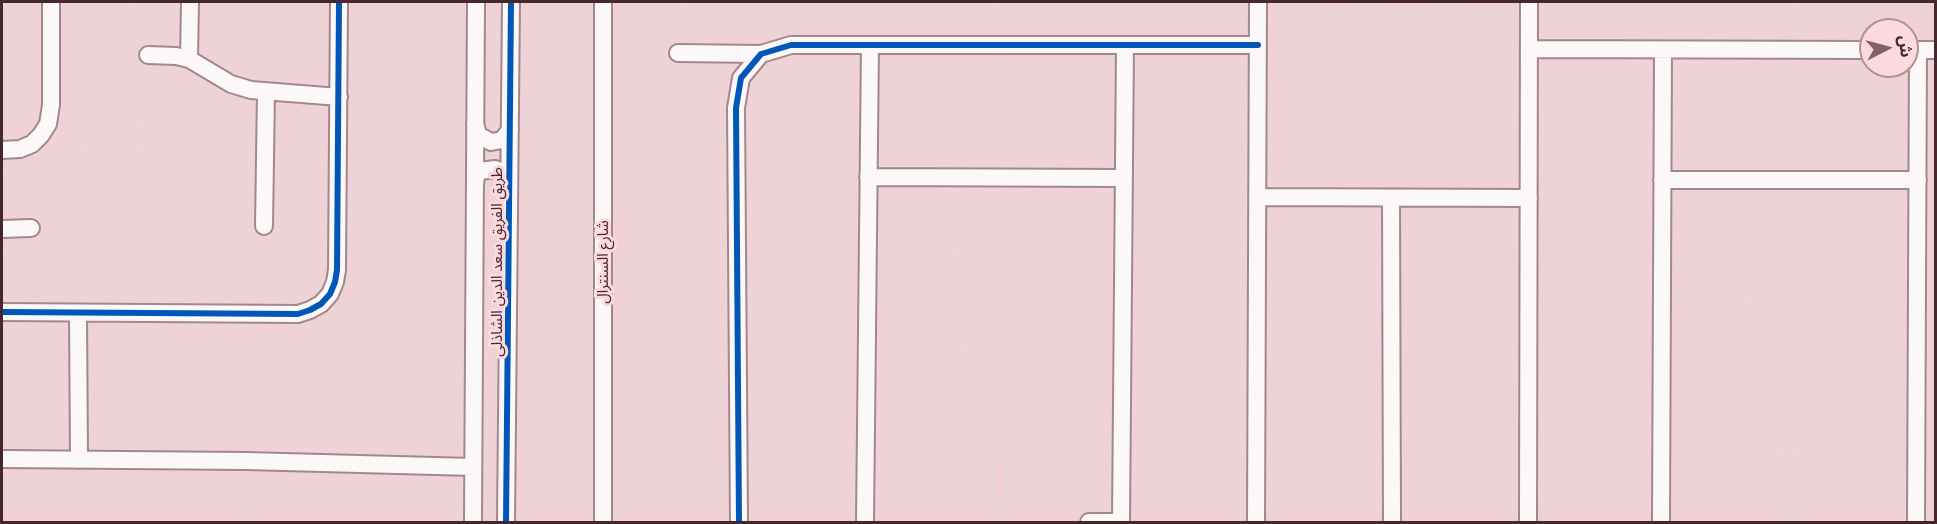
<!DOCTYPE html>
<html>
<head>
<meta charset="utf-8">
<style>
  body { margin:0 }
  #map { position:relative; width:1937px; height:524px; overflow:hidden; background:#eed2d5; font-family:Raleway,"Noto Sans Arabic",sans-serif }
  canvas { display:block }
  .frame { position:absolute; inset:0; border:3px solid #46272c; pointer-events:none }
  .north { position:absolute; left:1859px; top:18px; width:60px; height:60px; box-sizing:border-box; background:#fbd9dd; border:2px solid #b39296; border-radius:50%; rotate:84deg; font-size:16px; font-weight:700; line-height:24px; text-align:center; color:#46272c }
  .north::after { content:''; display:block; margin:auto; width:21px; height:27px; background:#816367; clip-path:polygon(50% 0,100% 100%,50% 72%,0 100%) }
</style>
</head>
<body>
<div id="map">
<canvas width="1937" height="524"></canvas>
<div class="frame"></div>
<div class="north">ش</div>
</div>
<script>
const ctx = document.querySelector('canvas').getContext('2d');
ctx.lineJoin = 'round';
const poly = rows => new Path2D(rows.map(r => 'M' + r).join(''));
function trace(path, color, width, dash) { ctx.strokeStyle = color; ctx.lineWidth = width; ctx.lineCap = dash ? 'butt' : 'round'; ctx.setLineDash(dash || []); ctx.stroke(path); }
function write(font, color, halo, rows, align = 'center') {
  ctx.font = font + ' Raleway,"Noto Sans Arabic",sans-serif'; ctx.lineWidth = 6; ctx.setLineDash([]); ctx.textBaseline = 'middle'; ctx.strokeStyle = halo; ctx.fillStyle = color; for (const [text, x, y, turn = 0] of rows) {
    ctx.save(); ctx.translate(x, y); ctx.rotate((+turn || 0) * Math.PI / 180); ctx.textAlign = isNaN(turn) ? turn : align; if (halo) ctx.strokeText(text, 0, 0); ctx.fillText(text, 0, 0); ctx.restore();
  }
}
const minor = poly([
  [603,2,603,522],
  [1529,49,1871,50],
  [1908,50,1936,50],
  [678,53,761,54],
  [148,55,176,56,189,59,231,84,251,90,339,97],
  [189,59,190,2],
  [475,123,478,135,491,142,502,140,510,130],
  [2,150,20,149,32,144,41,135,48,124,51,105,51,2],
  [868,177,1123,178],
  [1662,180,1918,180],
  [475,185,476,176,480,171,495,169,501,172,505,176,509,187],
  [1257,197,1529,198],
  [1391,198,1392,522],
  [264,226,266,92],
  [2,229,31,228],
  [2,312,298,314,310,310,321,304,330,294,335,282,337,270,339,2],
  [78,313,79,460],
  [2,459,246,461,473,467],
  [473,522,476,2],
  [506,522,511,2],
  [739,522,736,108,741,78,761,54,791,45,1258,45],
  [865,522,870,45],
  [1089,522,1121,522],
  [1121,522,1125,45],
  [1256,522,1258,2],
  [1528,522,1529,2],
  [1661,522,1663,50],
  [1916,522,1918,50]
]);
trace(minor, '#a2888c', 20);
trace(poly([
  [129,2,129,42,134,51],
  [682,2,684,38],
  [998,2,999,30],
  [1274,13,1514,15],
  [1793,35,1793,2],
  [1005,60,1006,163],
  [1786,63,1786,165],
  [354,97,460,96],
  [64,124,152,123,159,125,163,130,166,299],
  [143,124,144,177],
  [62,127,106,176,105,299],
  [84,151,144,151],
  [2,173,164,178],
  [1001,192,1001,249],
  [1013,192,1013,249],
  [1795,193,1795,260],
  [1778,194,1779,260],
  [882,248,1108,250],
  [2,255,105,256],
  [1677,260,1902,259],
  [1677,300,1751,299,1752,373,1678,374],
  [222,329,223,446],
  [1008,342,1004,409,1108,407],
  [962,346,1109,334],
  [1752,351,1902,351],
  [1801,351,1803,450],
  [882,365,963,363,959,248],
  [1803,416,1902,414],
  [264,446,265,329],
  [881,450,1106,452],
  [1676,450,1902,450],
  [1780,450,1781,522],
  [1795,450,1795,522],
  [1408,463,1513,462],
  [1270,464,1378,463],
  [246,476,247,522],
  [993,522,993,451],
  [1005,522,1007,451]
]), '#e2dada', 2, [6, 3]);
trace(minor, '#fcf8f9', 16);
trace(poly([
  [2,312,298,314,310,310,321,304,330,294,335,282,337,270,339,2],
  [506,522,511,2],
  [739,522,736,108,741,78,761,54,791,45,1258,45]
]), '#0057b8', 6);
write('15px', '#46272c', '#fbd9dd', [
  ["طريق الفريق سعد الدين الشاذلى",497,262,-90],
  ["شارع السنترال",603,262,-90]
]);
</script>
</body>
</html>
